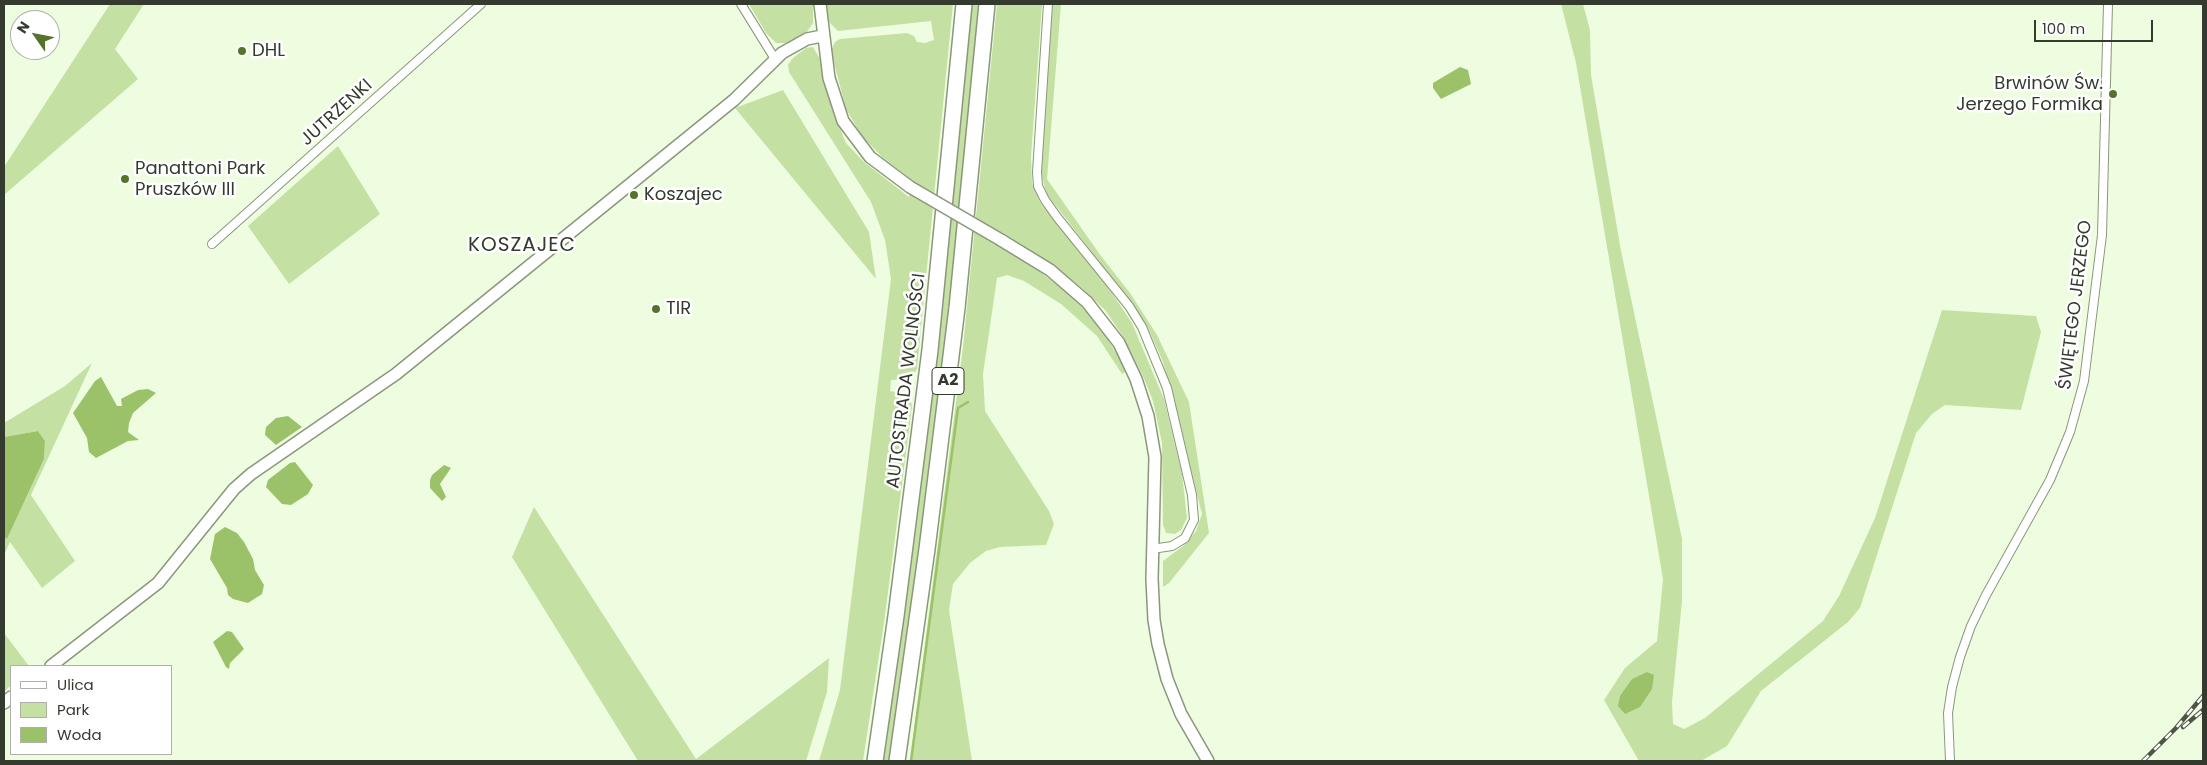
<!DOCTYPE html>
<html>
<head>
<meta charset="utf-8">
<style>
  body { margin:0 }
  #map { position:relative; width:2207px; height:765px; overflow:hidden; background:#eefde0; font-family:Poppins,sans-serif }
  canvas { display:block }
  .frame { position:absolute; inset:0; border:5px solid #343a2e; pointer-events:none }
  .legend { position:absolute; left:10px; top:665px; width:162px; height:90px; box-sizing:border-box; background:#fff; border:1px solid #aeb0ab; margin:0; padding:6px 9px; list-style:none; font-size:15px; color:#343a2e }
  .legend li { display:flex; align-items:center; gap:10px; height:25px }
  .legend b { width:25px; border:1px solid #aeb0ab }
  .north { position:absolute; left:10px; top:10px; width:50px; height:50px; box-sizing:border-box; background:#fff; border:1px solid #aeb0ab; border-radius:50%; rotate:303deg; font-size:14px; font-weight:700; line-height:20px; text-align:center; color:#343a2e }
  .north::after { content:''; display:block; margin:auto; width:18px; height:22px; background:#557429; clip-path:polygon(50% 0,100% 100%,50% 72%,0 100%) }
  .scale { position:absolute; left:2034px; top:20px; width:119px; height:22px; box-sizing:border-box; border:2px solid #343a2e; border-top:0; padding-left:6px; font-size:15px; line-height:18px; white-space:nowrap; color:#343a2e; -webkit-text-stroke:4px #fff; paint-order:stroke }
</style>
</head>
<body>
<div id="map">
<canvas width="2207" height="765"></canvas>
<div class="frame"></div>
<ul class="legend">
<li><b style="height:6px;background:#fff"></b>Ulica</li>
<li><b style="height:14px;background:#c4e1a3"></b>Park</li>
<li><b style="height:14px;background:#9bc169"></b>Woda</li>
</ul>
<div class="north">N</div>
<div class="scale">100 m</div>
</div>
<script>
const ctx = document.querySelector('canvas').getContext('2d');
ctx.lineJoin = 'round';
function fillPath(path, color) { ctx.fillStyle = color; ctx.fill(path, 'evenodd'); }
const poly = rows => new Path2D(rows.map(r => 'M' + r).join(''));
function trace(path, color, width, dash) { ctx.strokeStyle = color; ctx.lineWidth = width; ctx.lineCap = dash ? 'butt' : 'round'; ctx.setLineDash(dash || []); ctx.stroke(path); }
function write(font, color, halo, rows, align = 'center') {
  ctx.font = font + ' Poppins,sans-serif'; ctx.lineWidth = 5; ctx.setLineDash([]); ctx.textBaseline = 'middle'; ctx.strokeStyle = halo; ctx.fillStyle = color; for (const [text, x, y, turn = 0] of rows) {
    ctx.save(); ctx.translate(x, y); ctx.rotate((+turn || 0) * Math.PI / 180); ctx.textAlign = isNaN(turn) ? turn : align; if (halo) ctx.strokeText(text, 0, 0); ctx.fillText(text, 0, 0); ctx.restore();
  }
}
fillPath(poly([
  [110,4,144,4,115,49,138,79,4,195,4,167],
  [749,4,813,4,813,23,807,32,788,43,776,43,766,33],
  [827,4,953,4,917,369,910,379,891,380,890,391,903,393,911,402,912,407,884,623,863,761,819,761,840,690,891,279,885,240,871,202,789,72,788,65,793,58,806,48,813,47,820,59,832,109,846,143,864,162,909,197,911,179,882,157,862,136,846,109,831,51,835,42,840,39,907,33,914,36,917,42,925,43,934,40,931,21,838,31,827,20],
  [969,4,982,4,957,265,892,761,879,761],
  [997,4,1042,4,1031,157,1032,183,1041,204,1104,281,1132,323,1164,399,1182,474,1187,518,1181,530,1175,534,1166,533,1163,525,1162,443,1153,401,1143,376,1122,335,1105,310,1083,289,1061,271,1002,232,1001,246,1030,264,1074,298,1101,328,1127,371,1122,374,1097,336,1061,304,1024,281,1007,275,997,278,983,374,985,411,1049,511,1054,524,1046,545,1000,547,986,551,970,563,953,584,949,610,972,761,910,761,963,347],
  [1052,4,1061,4,1047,179,1101,256,1130,293,1157,335,1189,402,1209,533,1169,583,1163,587,1163,561,1183,546,1196,531,1202,514,1163,362,1149,330,1136,309,1046,193,1041,172],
  [1561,4,1583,4,1590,30,1591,75,1621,251,1682,539,1682,601,1672,702,1673,724,1684,729,1705,718,1823,621,1839,596,1875,518,1942,310,2036,316,2041,332,2021,410,1945,405,1932,414,1916,433,1860,608,1848,622,1761,691,1727,746,1701,761,1639,761,1604,700,1625,668,1657,641,1663,579,1576,63],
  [783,90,869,232,876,279,735,108],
  [338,146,380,214,289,284,248,226],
  [92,363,31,495,75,561,42,588,10,542,4,555,4,537,7,539,44,459,45,441,38,431,4,437,4,423,65,386],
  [534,507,696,759,829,658,827,692,806,761,638,761,512,557],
  [4,633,29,666,11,666,11,685,4,692]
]), '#c4e1a3');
fillPath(poly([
  [1460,67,1468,70,1471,84,1441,99,1433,88,1433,83],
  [101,377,117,406,122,406,121,399,138,390,148,389,156,393,133,413,129,423,128,432,139,440,128,441,96,458,89,452,87,438,73,413,95,381],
  [288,416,302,427,276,445,265,435,266,427,276,418],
  [38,431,45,441,44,459,7,539,4,537,4,437],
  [295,462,313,485,308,494,291,505,282,504,266,487,268,480,290,463],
  [444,465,451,468,440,484,446,497,442,501,430,488,430,480,432,475],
  [225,527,237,533,244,542,253,559,255,570,264,585,262,594,248,603,233,599,228,595,227,588,210,559,215,534],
  [227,631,232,632,244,649,230,663,229,669,226,667,213,642],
  [1647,672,1654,675,1652,689,1640,707,1625,714,1618,706,1620,696,1632,679]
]), '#9bc169');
trace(poly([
  [911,761,957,415,958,408,968,402]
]), '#9bc169', 2.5);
const street = poly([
  [741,4,775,59],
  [1048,4,1037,172,1038,186,1045,200,1057,217,1129,306,1142,327,1167,388,1192,495,1194,520,1185,538,1172,546,1152,549],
  [212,244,481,4],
  [1950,761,1948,713,1952,687,1960,657,1971,626,1986,595,2050,480,2070,432,2084,381,2102,235,2108,4]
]);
const secondary = poly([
  [820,4,829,78,843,121,870,157,910,187],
  [1001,240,1050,270,1087,302,1119,343,1136,379,1148,416,1155,457,1152,579,1154,620,1158,644,1167,679,1181,714,1208,761],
  [51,666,158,583,234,489,251,474,396,374,734,100,782,53,807,39,822,36],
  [4,703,11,697]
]);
const highway = poly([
  [875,761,896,616,930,350,964,4],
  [897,761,927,549,957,308,987,4]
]);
trace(street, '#8a977c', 10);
trace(secondary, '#8a977c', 14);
trace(highway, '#8a977c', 18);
trace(street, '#fff', 8);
trace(secondary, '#fff', 11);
trace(highway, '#fff', 15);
const rail = poly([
  [2183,727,2203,710],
  [2143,761,2176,728,2203,696]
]);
trace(rail, '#4e5547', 4.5);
trace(rail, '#fff', 2.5, [8]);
const secondaryBridge = poly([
  [910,187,1001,240]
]);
trace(secondaryBridge, '#8a977c', 14, []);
trace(secondaryBridge, '#fff', 11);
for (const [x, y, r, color] of [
  [242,51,5,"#557429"],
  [2113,94,5,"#557429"],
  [125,179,5,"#557429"],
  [634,195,5,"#557429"],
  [656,309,5,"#557429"]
]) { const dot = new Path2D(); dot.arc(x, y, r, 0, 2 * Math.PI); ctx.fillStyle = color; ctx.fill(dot); trace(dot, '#fff', 2); }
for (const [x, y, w] of [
  [948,381,32]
]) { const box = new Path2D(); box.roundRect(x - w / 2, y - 13.5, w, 27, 4); ctx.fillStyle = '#fff'; ctx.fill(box); trace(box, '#343a2e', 1); }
write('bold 16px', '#343a2e', null, [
  ["A2",948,381]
]);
write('18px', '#343a2e', '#fff', [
  ["DHL",252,51],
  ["Brwinów Św.",2103,84,"right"],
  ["Jerzego Formika",2103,105,"right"],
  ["Panattoni Park",135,169],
  ["Pruszków III",135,190],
  ["Koszajec",644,195],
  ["TIR",666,309]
], 'left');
write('18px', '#343a2e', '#fff', [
  ["JUTRZENKI",337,113,-42],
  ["ŚWIĘTEGO JERZEGO",2076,305,-83],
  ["AUTOSTRADA WOLNOŚCI",907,381,-83]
]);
ctx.letterSpacing = '1px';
write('20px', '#343a2e', '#fff', [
  ["KOSZAJEC",522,246]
]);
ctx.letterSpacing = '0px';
</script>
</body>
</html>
